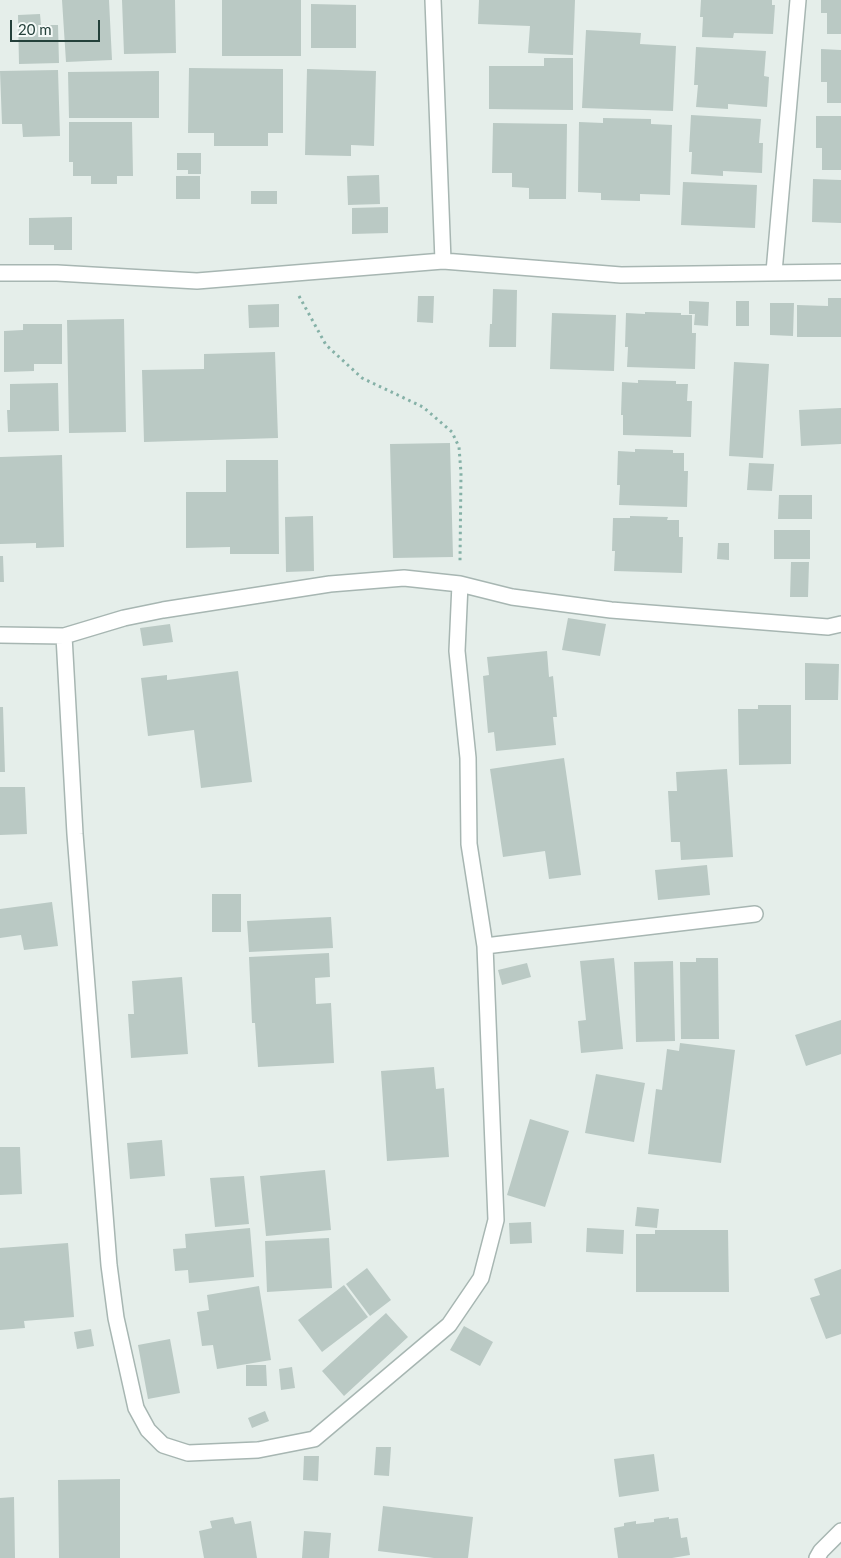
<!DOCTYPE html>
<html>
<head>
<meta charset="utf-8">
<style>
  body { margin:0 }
  #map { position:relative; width:841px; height:1558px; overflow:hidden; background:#e5eeea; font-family:Lato,sans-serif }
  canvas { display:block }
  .scale { position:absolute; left:10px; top:20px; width:90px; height:22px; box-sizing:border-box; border:2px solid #24403a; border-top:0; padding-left:6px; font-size:15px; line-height:18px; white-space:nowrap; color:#24403a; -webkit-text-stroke:4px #f5faf8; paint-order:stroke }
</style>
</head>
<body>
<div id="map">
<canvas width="841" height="1558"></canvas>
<div class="scale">20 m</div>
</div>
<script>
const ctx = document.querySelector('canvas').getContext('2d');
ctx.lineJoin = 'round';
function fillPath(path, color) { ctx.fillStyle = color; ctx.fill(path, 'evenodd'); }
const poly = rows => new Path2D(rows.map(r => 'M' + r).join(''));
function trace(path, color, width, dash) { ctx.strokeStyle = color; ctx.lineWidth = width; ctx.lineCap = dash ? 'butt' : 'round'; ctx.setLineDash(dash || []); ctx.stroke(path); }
fillPath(poly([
  [62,0,109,0,112,60,66,62],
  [122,0,175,0,176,53,124,54],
  [222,0,301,0,301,56,222,56],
  [479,0,575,0,573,55,528,53,530,26,478,24],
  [701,0,772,0,772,5,775,5,773,34,734,33,733,38,702,37,703,17,700,17],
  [821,0,841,0,841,34,827,34,827,13,821,13],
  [311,4,356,5,356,48,311,48],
  [40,14,41,25,58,25,59,63,19,64,18,15],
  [586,30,641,33,640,44,676,46,673,111,582,108],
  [696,47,766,51,764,76,769,77,767,107,728,104,728,109,696,107,698,85,694,85],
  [821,49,841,50,841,103,827,103,827,82,821,82],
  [544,58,573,58,573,110,489,109,489,66,544,66],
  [189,68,283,69,283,133,268,133,268,146,214,146,214,133,188,133],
  [307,69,376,71,374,146,351,145,351,156,305,155],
  [58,70,60,136,23,137,22,124,2,124,0,71],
  [159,71,159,118,69,118,68,72],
  [691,115,761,119,759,143,763,143,762,173,723,171,723,176,691,174,692,152,689,152],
  [816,116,841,116,841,170,822,170,822,148,816,148],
  [603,118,651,119,651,124,672,125,670,195,640,194,640,201,601,200,601,193,578,192,579,122,603,123],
  [69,122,132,122,133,176,117,176,117,184,91,184,91,176,73,176,73,162,69,162],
  [493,123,567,124,566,199,529,199,529,188,512,187,512,173,492,173],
  [177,153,201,153,201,174,188,174,188,170,177,170],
  [379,175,380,204,348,205,347,176],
  [176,176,200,176,200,199,176,199],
  [813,179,841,180,841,223,812,222],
  [683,182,757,185,755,228,681,225],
  [251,191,277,191,277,204,251,204],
  [388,207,388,233,352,234,352,208],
  [72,217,72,250,54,250,54,245,29,245,29,218],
  [493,289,517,290,516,347,489,347,490,324,492,324],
  [418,296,434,296,433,323,417,322],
  [828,298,841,298,841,337,797,337,797,305,828,306],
  [689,301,709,302,708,326,694,325,695,314,689,314],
  [736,301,749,301,749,326,736,326],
  [770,303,794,303,793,336,770,335],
  [279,304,279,327,249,328,248,305],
  [645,312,681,313,681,315,692,315,692,333,696,333,695,369,627,367,628,347,625,347,626,313,645,314],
  [552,313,616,315,614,371,550,369],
  [124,319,126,432,69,433,67,320],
  [23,324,62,324,62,364,34,364,34,371,4,372,4,331,23,330],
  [275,352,278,438,144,442,142,370,204,369,204,354],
  [734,362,769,364,763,458,729,456],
  [638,380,676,381,676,384,688,384,687,401,692,401,691,437,623,435,623,415,621,415,622,382,638,383],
  [58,383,59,431,8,432,7,410,10,410,10,384],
  [841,408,841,444,801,446,799,410],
  [450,443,453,557,393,558,390,444],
  [635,449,673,450,673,453,684,453,684,471,688,471,687,507,619,505,620,485,617,485,618,451,635,452],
  [62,455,64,547,36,548,36,543,0,544,0,457],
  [226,460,278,460,279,554,230,554,230,547,186,548,186,492,226,492],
  [749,463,774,464,772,491,747,490],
  [779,495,812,495,812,519,778,519],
  [313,516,314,571,286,572,285,517],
  [630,516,668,517,667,520,679,520,679,537,683,537,682,573,614,571,615,551,612,551,613,518,630,518],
  [774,530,810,530,810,559,774,559],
  [718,543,729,543,729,560,717,559],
  [0,556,3,556,4,582,0,582],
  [791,562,809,562,808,597,790,597],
  [568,618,606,624,600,656,562,650],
  [170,624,173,642,143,646,140,628],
  [547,651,549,677,553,676,557,717,553,717,556,745,496,751,494,732,488,733,483,676,489,675,487,657],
  [805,663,839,664,838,700,805,700],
  [238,671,252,782,201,788,194,730,148,736,141,678,167,675,167,680],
  [758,705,791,705,791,764,739,765,738,709,758,709],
  [0,707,3,707,5,772,0,772],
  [564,758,581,875,549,879,545,851,503,857,490,769],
  [727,769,733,857,681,860,680,842,671,842,668,791,677,791,676,772],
  [0,787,25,787,27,834,0,835],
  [707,865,710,895,658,900,655,870],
  [212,894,241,894,241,932,212,932],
  [52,902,58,946,24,950,21,935,0,938,0,909],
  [331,917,333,948,249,952,247,921],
  [329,953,330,977,315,978,316,1004,331,1003,334,1063,258,1067,255,1023,252,1023,249,957],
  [614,958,623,1049,581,1053,578,1021,586,1020,580,961],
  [696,958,718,958,719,1039,681,1039,680,962,696,962],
  [673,961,675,1041,636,1042,634,962],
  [527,963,531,977,502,985,498,970],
  [182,977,188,1054,131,1058,128,1014,134,1014,132,981],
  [841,1020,841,1054,806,1066,795,1035],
  [680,1043,735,1050,721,1163,648,1154,656,1089,662,1090,667,1049,679,1051],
  [434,1067,436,1089,444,1088,449,1157,387,1161,381,1071],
  [596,1074,645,1083,634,1142,585,1133],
  [530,1119,569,1131,545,1207,507,1195],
  [162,1140,165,1176,130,1179,127,1143],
  [0,1147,20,1147,22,1194,0,1195],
  [325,1170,331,1230,266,1236,260,1176],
  [244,1176,249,1224,215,1227,210,1178],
  [637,1207,659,1209,657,1228,635,1226],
  [531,1222,532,1243,510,1244,509,1223],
  [250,1228,254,1277,189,1283,188,1270,175,1271,173,1249,186,1248,185,1234],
  [587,1228,624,1230,623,1254,586,1252],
  [655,1230,728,1230,729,1292,636,1292,636,1234,655,1234],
  [329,1238,332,1288,267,1292,265,1241],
  [68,1243,74,1317,24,1321,25,1328,0,1330,0,1248],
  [367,1268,391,1300,370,1316,346,1284],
  [841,1269,841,1334,826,1339,810,1298,820,1295,814,1279],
  [344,1285,368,1317,322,1352,298,1320],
  [259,1286,271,1360,217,1369,213,1345,202,1346,197,1312,209,1310,207,1295],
  [386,1313,408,1337,344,1396,322,1371],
  [464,1326,493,1342,480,1366,450,1350],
  [91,1329,94,1346,77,1349,74,1332],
  [170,1339,180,1393,148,1399,138,1345],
  [246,1365,266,1365,267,1386,246,1386],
  [292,1367,295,1388,281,1390,279,1369],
  [265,1411,269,1421,252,1428,248,1418],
  [376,1447,391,1447,389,1476,374,1475],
  [654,1454,659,1491,619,1497,614,1459],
  [304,1456,319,1456,318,1481,303,1480],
  [120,1479,120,1558,59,1558,58,1480],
  [14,1497,15,1558,0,1558,0,1498],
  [383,1506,473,1517,468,1558,434,1558,378,1551],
  [233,1517,235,1524,251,1521,257,1558,204,1558,199,1531,212,1528,210,1521],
  [669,1517,669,1519,678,1518,681,1538,687,1537,690,1555,672,1558,618,1558,614,1528,624,1526,624,1523,636,1521,636,1524,654,1522,654,1519],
  [304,1531,331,1533,329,1558,302,1558]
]), '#bac9c4');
const lane = poly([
  [774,272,798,0]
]);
const street = poly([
  [433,0,443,261],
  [0,273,57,273,197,281,443,261,621,275,841,272],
  [0,635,64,636,124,618,163,610,330,584,404,578,460,584,512,597,611,610,828,627,841,624],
  [64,636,75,834,109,1265,116,1318,136,1408,148,1430,163,1445,188,1453,258,1450,314,1439,449,1325,481,1278,496,1220,485,946,469,844,468,758,457,651,460,584],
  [485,946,755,914],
  [817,1558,821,1551,841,1531]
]);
trace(lane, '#a7b6b2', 18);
trace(street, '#a7b6b2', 18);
trace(poly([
  [299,296,326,345,362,378,423,407,452,432,459,447,461,473,460,561]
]), '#85b1a7', 3, [2.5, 4]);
trace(lane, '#fff', 15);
trace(street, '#fff', 15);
</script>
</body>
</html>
